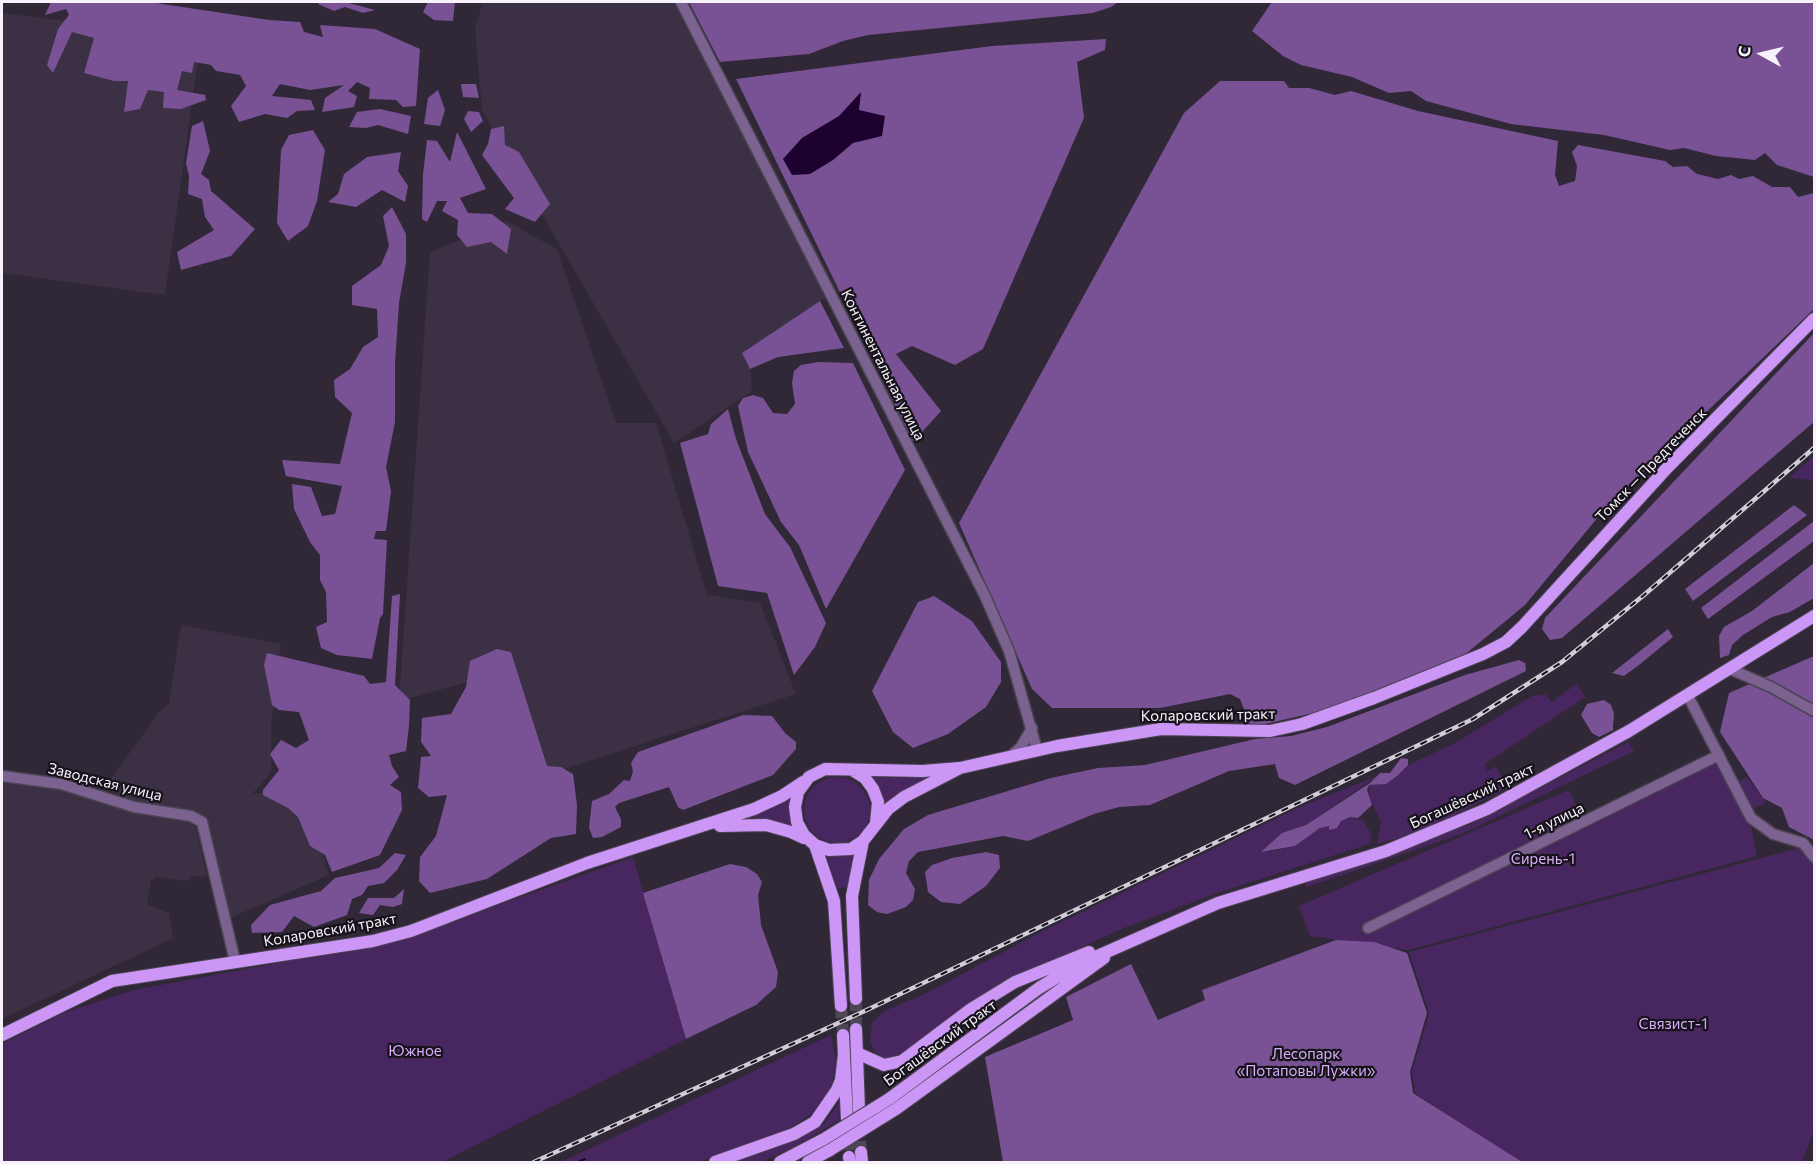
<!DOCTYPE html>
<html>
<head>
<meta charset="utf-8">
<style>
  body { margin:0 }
  #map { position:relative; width:1816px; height:1164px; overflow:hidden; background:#302837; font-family:Commissioner,sans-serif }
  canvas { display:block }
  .frame { position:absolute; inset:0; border:3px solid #f6f1fb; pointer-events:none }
  .north { position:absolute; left:1732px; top:24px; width:60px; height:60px; -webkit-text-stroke:4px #161219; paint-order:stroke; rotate:278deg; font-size:16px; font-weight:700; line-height:24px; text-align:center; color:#f6f1fb }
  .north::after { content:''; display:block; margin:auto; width:21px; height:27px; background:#f6f1fb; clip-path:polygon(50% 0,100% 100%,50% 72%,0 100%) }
</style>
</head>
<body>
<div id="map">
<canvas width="1816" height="1164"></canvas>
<div class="frame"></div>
<div class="north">С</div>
</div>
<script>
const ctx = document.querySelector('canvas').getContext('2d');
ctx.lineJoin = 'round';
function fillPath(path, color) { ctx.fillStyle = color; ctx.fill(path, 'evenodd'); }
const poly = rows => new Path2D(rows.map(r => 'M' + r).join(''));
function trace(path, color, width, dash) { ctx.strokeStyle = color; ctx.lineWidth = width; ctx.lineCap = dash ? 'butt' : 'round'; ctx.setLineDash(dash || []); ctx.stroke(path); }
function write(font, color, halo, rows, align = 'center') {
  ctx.font = font + ' Commissioner,sans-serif'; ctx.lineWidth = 4.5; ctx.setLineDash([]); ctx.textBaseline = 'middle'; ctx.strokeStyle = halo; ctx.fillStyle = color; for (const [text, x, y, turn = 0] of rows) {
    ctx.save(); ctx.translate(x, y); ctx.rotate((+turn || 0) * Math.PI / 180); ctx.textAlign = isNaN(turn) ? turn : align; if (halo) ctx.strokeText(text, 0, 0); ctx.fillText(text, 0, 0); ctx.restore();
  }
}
fillPath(poly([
  [483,2,676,2,826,297,742,353,750,369,752,391,674,443,482,110,475,29],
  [2,13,201,38,165,295,2,273],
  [506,221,557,249,616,423,656,423,707,595,760,603,796,694,546,775,515,669,399,701,430,252],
  [181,625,281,644,271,725,271,773,252,794,296,789,315,831,329,875,230,918,203,817,134,802,104,788,160,711,169,703],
  [2,780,60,788,110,802,120,809,188,819,196,828,207,877,192,876,187,881,156,877,151,881,147,904,169,913,173,938,2,1019]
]), '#3b3044');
fillPath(poly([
  [1814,456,1814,480,1789,478],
  [1576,684,1585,697,1485,764,1487,771,1496,767,1503,778,1505,789,1450,817,1402,837,1377,844,1381,821,1369,798,1369,785,1376,785,1397,776,1408,765,1455,743,1532,696,1545,694,1552,702],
  [1628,742,1634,751,1464,833,1307,887,1305,885,1308,882,1471,824],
  [1719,759,1751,826,1757,856,1408,950,1310,936,1299,906,1569,790,1585,825],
  [946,772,885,809,882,793,873,777,907,778],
  [1377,776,1306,825,1282,833,1271,845,1269,852,1295,846,1320,828,1350,817,1363,821,1372,835,1369,844,1217,893,1121,929,994,988,896,1058,886,1059,874,1051,870,1041,872,1023,884,1011,925,994,1041,932,1300,807],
  '804 810a33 33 0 1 1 66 0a33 33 0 1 1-66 0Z',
  [1747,777,1766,803,1754,808,1738,782],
  [790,798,791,825,755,818,755,816],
  [1814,844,1814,1130,1802,1162,1519,1162,1415,1093,1412,1072,1429,1013,1409,952],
  [855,854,849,887,837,888,827,857],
  [633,857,686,1039,442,1162,2,1162,2,1044,60,1014,134,990,401,940],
  [831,1035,836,1062,831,1088,818,1109,791,1128,699,1162,561,1162],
  [839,1102,839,1120,800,1144,761,1162,735,1162,811,1131,825,1123]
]), '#482760');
fillPath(poly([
  [51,2,149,2,269,20,300,22,304,32,323,37,320,25,375,29,420,49,416,106,403,107,396,100,369,99,370,88,357,82,348,91,357,96,354,107,322,112,325,98,344,85,310,90,280,84,272,96,311,100,315,110,297,111,287,118,265,114,239,122,231,106,246,86,240,75,216,71,211,65,194,62,192,73,182,71,177,90,205,95,206,100,181,109,163,108,164,92,148,90,140,109,124,112,128,81,114,81,84,73,94,38,72,32,53,73,47,65,58,29,69,15,66,9,45,15],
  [319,2,345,2,375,10,363,13,345,7,334,11,318,4],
  [428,2,455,2,453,21,434,20,423,12],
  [689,2,1118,2,1111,7,1093,13,868,35,843,41,809,54,720,62],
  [1272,2,1814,2,1814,177,1777,165,1765,153,1755,160,1716,156,1684,148,1670,150,1604,135,1511,124,1426,101,1411,91,1389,93,1352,77,1301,65,1283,56,1252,31],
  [1106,39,1105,50,1077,62,1084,118,983,349,955,365,912,346,896,354,941,411,913,442,736,79,992,46],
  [1220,81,1284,81,1289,88,1309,88,1335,95,1351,91,1418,111,1558,141,1555,175,1559,186,1575,181,1577,166,1572,152,1578,145,1665,161,1673,167,1687,166,1697,174,1718,179,1731,175,1739,179,1753,176,1772,187,1790,187,1798,197,1814,193,1814,309,1604,510,1525,605,1462,657,1432,672,1318,712,1265,724,1250,724,1240,699,1230,694,1160,708,1052,708,1032,689,959,523,1184,113],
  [461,84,476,84,479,98,463,97],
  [438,90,445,110,440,126,424,124,428,98],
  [380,109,411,116,408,134,378,125,366,128,349,127,357,112],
  [468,111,479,112,483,121,471,132,464,119],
  [203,121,210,151,201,174,209,180,211,191,255,229,231,256,181,270,177,252,214,230,205,217,202,199,188,194,189,176,186,163,192,126],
  [504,126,505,145,519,152,550,204,535,222,505,209,514,198,482,155,488,144,491,129],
  [313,130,325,150,317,201,308,226,288,241,277,223,281,150,289,135],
  [457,132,486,189,460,198,468,213,492,214,511,229,507,254,491,242,467,247,457,235,458,220,442,211,447,201,437,201,427,222,422,219,423,174,427,140,437,141,450,162],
  [401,152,398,171,408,186,405,202,382,190,356,207,328,202,338,194,344,174,367,157],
  [392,207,406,234,406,263,399,303,395,364,395,422,386,467,391,491,386,531,376,531,374,539,387,540,383,614,380,618,372,659,337,655,321,648,316,627,327,622,326,592,320,580,320,555,310,542,294,509,292,484,311,487,322,516,335,514,342,486,286,476,282,460,340,464,352,413,335,397,334,380,350,369,363,347,378,337,377,309,352,305,352,286,381,265,389,246,383,216],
  [820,301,844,348,778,357,750,369,742,353],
  [1814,333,1814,422,1562,638,1550,640,1542,629,1545,618],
  [818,362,853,363,905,470,826,609,799,545,781,522,748,452,738,406,743,398,753,395,763,398,773,413,787,414,795,404,792,383,794,371,801,365],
  [728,409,736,439,765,514,790,547,826,623,815,647,794,675,767,593,718,586,680,443,708,434,711,424],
  [1794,505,1807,515,1693,601,1685,589],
  [1814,521,1814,541,1708,619,1701,608],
  [1814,563,1814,598,1790,612,1772,617,1743,635,1732,645,1729,655,1720,658,1719,636,1724,627,1752,611],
  [400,594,395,685,410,700,409,726,406,751,389,755,392,766,399,777,390,785,401,792,402,810,380,855,332,872,325,855,310,846,298,817,288,808,263,795,263,790,279,770,270,754,281,740,296,748,309,740,299,712,279,710,272,705,264,665,267,653,364,676,370,684,386,682,392,596],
  [934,596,972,621,1001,662,1001,682,986,707,948,734,913,748,893,732,872,691,918,602],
  [1668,629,1673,637,1639,665,1624,676,1612,673],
  [497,649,511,652,547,766,561,767,573,774,577,805,576,834,551,838,487,879,430,893,419,881,420,857,436,836,447,795,429,797,418,788,421,757,431,756,421,742,422,718,451,714,466,687,470,661],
  [1814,656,1814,840,1789,827,1782,808,1763,798,1720,732,1729,693],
  [1519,660,1525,663,1526,671,1295,785,1279,778,1275,764,1229,771,1150,805,1119,807,1094,814,1028,841,1003,836,918,852,909,861,906,873,915,889,913,900,906,907,887,914,877,912,868,905,869,880,879,859,904,829,928,815,1051,778,1098,768,1145,765,1255,739,1291,736,1327,727,1465,675],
  [1604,700,1611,705,1614,714,1613,726,1613,730,1599,737,1592,733,1581,715,1587,704],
  [743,715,772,716,785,733,796,742,796,749,773,775,683,810,678,807,669,787,619,803,615,807,621,819,621,827,602,837,593,838,589,828,592,801,609,794,624,780,630,781,633,771,631,763,638,752],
  [1401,758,1408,759,1408,765,1397,776,1386,784,1369,785,1367,790,1372,805,1358,818,1350,817,1341,821,1337,828,1329,830,1329,826,1320,828,1295,846,1261,852,1282,833,1306,825,1370,783,1380,773,1390,773],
  [986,852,999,855,1000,868,986,886,960,904,941,902,928,892,925,872,932,865,952,858],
  [395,853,406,855,397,870,384,883,368,886,362,895,352,899,347,915,314,927,294,916,282,932,252,933,251,925,270,905,321,891,335,878,379,868],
  [730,864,746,867,757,874,762,882,758,895,761,925,778,972,776,987,756,1005,686,1039,643,893],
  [404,889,402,904,393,907,380,905,373,915,359,913,368,898,394,898],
  [1336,940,1374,942,1407,953,1427,1013,1410,1072,1413,1093,1522,1162,1003,1162,985,1057,1073,1020,1066,997,1131,964,1158,1020,1205,1000,1202,990]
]), '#785295');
fillPath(poly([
  [861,92,859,110,885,116,882,136,853,143,833,160,810,174,792,175,783,159,802,138,839,116]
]), '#1d022f');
trace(poly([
  [578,1162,585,1159]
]), '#1d022f', 2);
trace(poly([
  [856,999,856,1029],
  [841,1006,843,1035],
  [847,1120,849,1157],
  [859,1123,861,1152]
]), '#4e4654', 12, [12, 6]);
const minor = poly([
  [681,2,985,596,1009,651,1037,750],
  [1730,669,1771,687,1814,711],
  [1688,696,1751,818,1773,834,1803,843,1814,857],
  [1011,756,1021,747,1032,728],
  [2,776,61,784,134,807,191,816,202,822,235,961],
  [1368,928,1719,755]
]);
const major = poly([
  [960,768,904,797,888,809,863,841,851,849,829,850,815,845,804,835,797,822,795,807,798,792,809,777,825,769,923,771,960,768,1057,746,1161,729,1270,731,1302,724,1374,698,1483,654,1506,642,1522,627,1667,468,1814,319],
  [852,770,865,778,873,789,878,802,876,823],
  [720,826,766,825,791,832,804,838],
  [815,845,834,901,841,1006],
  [856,999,852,896,863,841],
  [856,1029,859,1110],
  [2,1035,112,981,373,941,411,931,587,863,754,809,782,796,803,782],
  [843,1035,847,1120],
  [857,1053,884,1065,902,1061,971,1009,1015,982,1089,952],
  [889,1099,1039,988,1077,965,1218,903,1386,851,1487,809,1629,731,1814,616],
  [896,1109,1104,958],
  [861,1152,862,1162],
  [849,1157,850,1162],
  [715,1162,794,1134,815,1122,837,1090,841,1080,844,1054],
  [780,1162,824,1139],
  [808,1162,830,1150]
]);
trace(minor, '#4c4452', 13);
trace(major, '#4c4452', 14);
trace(minor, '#7b6290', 10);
trace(major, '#cb96f6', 12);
const rail = poly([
  [534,1162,869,1009,1473,719,1562,662,1644,595,1814,448]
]);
trace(rail, '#d1ccd6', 4.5);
trace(rail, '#161219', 2, [7]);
const majorBridge = poly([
  [824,1139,889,1099],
  [830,1150,896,1109]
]);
trace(majorBridge, '#4c4452', 14, []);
trace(majorBridge, '#cb96f6', 12);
write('15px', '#f6f1fb', '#161219', [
  ["Континентальная улица",883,365,63],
  ["Томск — Предтеченск",1651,465,-46],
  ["Коларовский тракт",1208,715,-1],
  ["Заводская улица",105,782,14],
  ["Богашёвский тракт",1472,796,-25],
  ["1-я улица",1554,821,-26],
  ["Коларовский тракт",330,930,-10],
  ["Богашёвский тракт",940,1043,-36]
]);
write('15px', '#d6adf8', '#161219', [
  ["Сирень-1",1543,859],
  ["Связист-1",1673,1024],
  ["Южное",415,1051],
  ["Лесопарк",1306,1054],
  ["«Потаповы Лужки»",1306,1071]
]);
</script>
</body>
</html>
